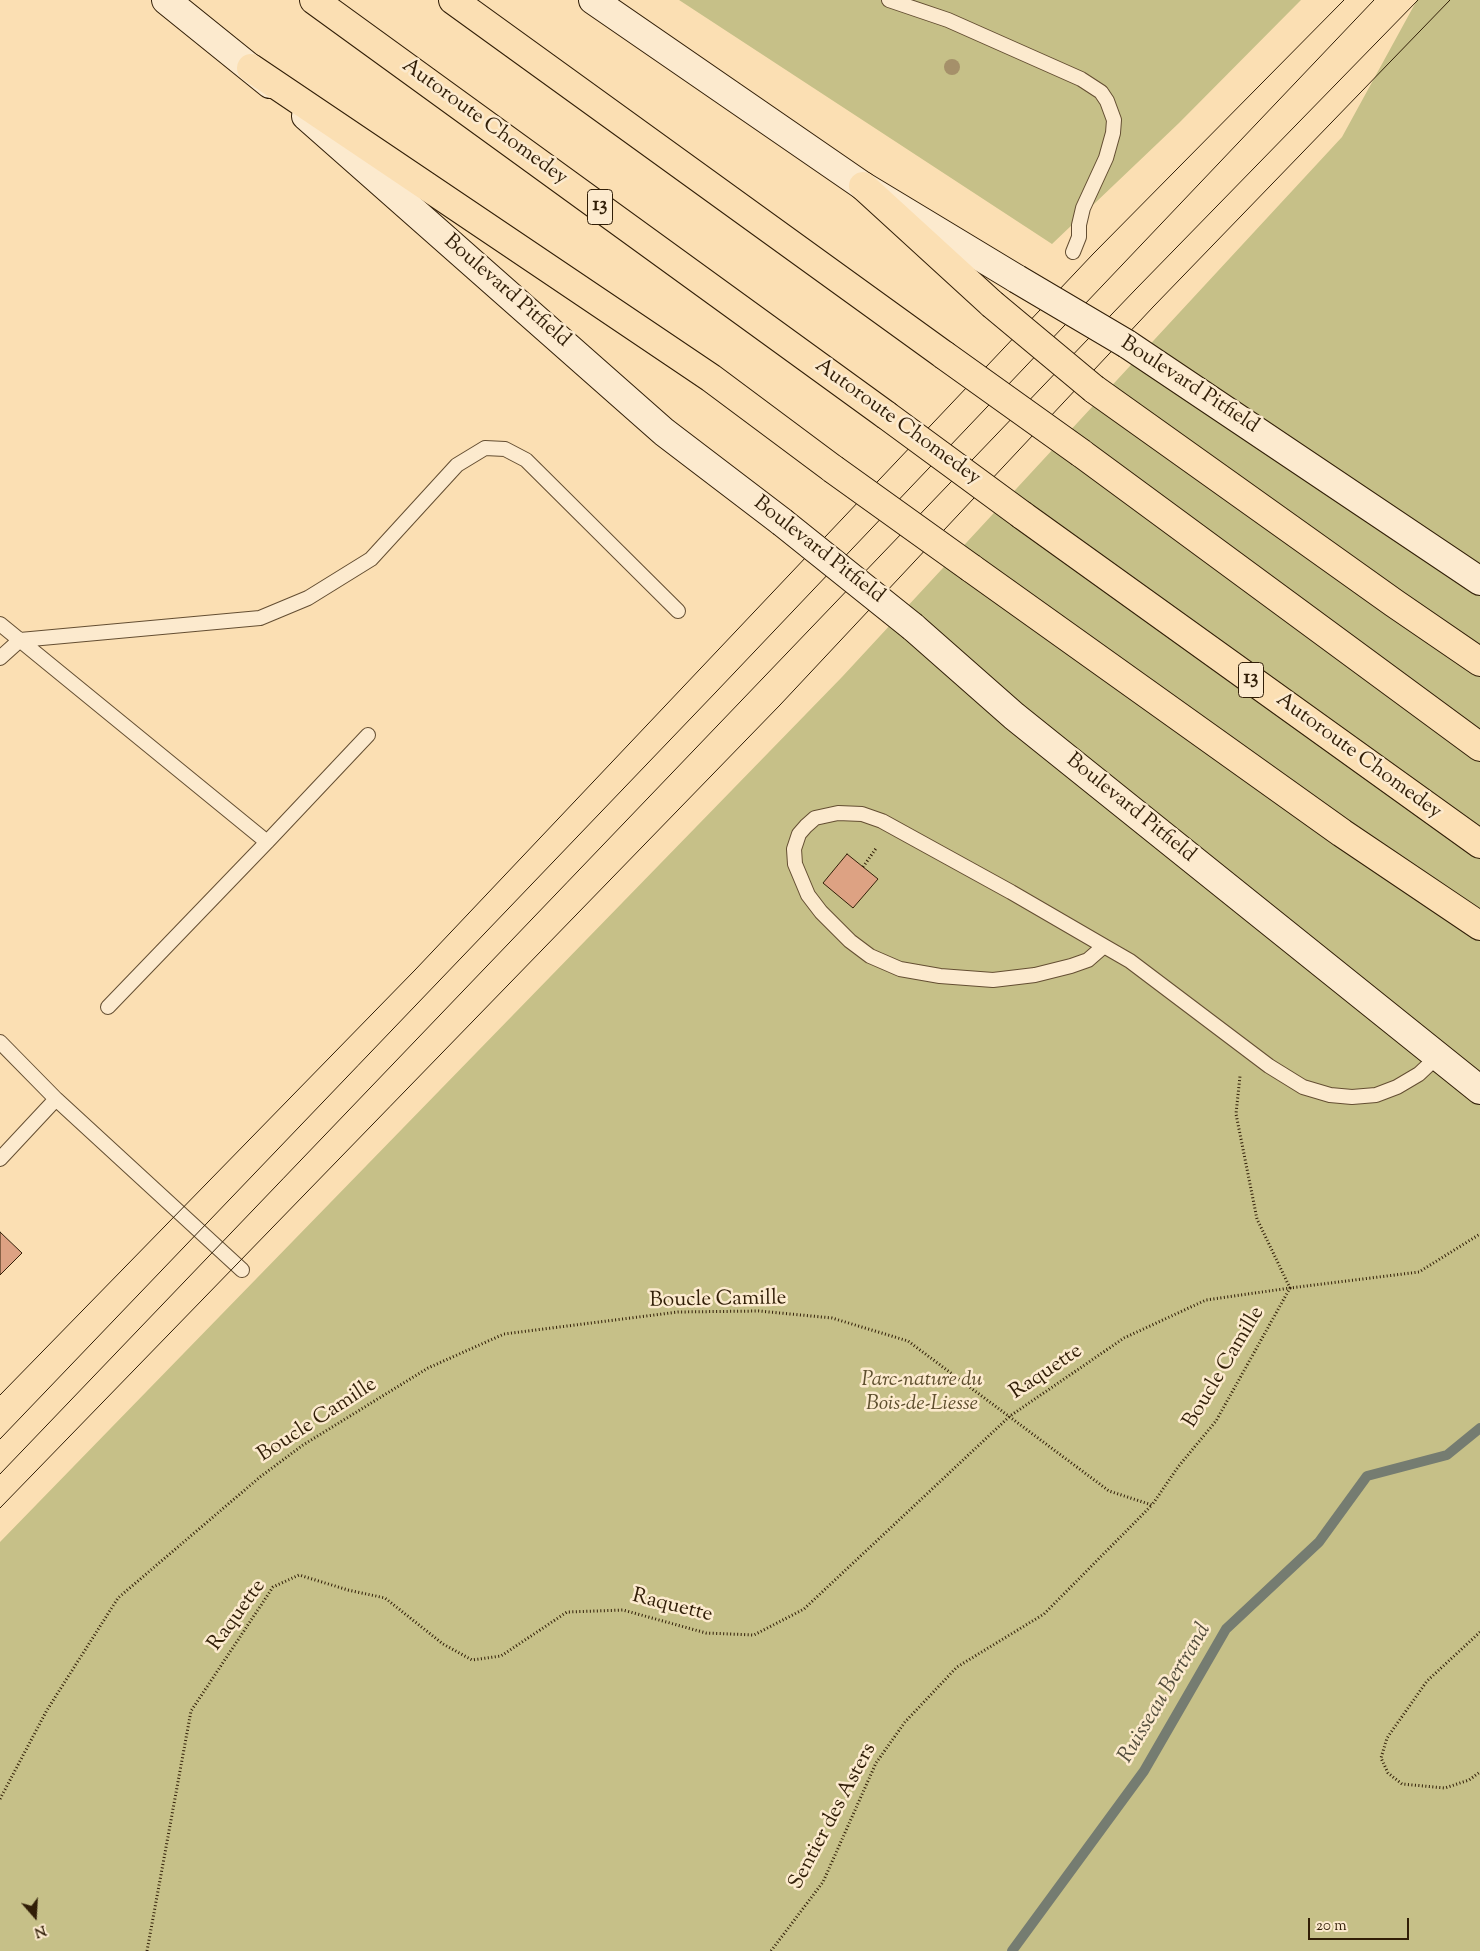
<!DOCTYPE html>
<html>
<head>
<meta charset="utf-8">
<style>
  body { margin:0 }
  #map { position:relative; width:1480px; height:1951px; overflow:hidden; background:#fbdfb3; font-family:"Sorts Mill Goudy",serif }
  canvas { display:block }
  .north { position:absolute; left:10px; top:1891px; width:50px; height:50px; -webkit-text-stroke:4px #fceace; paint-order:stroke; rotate:161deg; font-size:14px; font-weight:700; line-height:20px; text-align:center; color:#311e07 }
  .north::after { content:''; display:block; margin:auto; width:18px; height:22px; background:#311e07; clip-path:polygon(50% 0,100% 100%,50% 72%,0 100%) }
  .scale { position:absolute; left:1308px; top:1918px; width:101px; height:22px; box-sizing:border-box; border:2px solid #311e07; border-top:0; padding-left:6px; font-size:15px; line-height:18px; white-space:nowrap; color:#311e07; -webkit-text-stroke:4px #fceace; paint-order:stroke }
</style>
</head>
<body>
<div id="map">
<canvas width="1480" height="1951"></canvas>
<div class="north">N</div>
<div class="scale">20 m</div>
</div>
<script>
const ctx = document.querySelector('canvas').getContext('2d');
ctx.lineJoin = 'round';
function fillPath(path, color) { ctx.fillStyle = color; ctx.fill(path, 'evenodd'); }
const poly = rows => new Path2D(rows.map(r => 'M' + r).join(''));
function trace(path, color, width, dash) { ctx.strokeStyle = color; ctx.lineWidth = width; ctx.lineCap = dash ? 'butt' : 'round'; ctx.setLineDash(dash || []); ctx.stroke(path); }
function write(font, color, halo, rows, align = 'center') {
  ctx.font = font + ' "Sorts Mill Goudy",serif'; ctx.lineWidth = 5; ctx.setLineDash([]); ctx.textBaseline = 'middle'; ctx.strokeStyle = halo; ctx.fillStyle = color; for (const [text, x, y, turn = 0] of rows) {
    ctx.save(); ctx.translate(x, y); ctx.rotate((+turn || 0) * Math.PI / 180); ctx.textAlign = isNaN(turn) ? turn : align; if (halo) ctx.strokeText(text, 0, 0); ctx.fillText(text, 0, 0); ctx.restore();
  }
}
fillPath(poly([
  [679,0,1301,0,1179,123,1052,244],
  [1417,0,1480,0,1480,1951,0,1951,0,1542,842,677,1342,137]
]), '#c6c088');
trace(poly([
  [1012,1951,1144,1771,1226,1629,1319,1542,1367,1476,1447,1455,1480,1428]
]), '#757c71', 10);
const building = poly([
  [847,854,878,879,853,908,823,883,847,854],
  [0,1232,22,1253,0,1275,0,1232]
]);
fillPath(building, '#dda283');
trace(building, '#311e07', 1);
const service = poly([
  [889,0,948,20,1081,79,1101,92,1107,101,1114,120,1113,133,1106,158,1083,208,1079,225,1079,237,1073,252],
  [0,624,267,842,108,1007],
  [0,658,20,640,260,618,308,598,371,559,457,465,485,448,505,449,526,460,678,611],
  [267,842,368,735],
  [1104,946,1088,960,1071,966,1035,975,993,980,940,976,900,969,870,956,850,941,821,912,808,895,795,864,794,849,799,834,806,826,815,818,838,813,862,814,882,821,1011,892,1104,946,1130,961,1269,1066,1303,1087,1330,1095,1352,1097,1376,1095,1397,1087,1419,1074,1438,1056],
  [0,1042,56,1099,242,1270],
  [0,1159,56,1099]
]);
const secondary = poly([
  [166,0,270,84],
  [593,0,863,186,1017,279],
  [306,116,664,432,782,522],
  [1127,344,1480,581],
  [913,627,1014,716,1480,1090]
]);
const motorway = poly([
  [314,0,886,415],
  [453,0,944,355],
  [251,68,711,378,833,469],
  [863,186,992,304],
  [1094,389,1394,603,1480,662],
  [1081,453,1480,747],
  [1022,515,1480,844],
  [971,568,1342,833,1480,926]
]);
trace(service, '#644e32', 16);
trace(secondary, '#311e07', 30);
trace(motorway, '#311e07', 30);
trace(poly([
  [863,867,877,847],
  [1480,1632,1427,1681,1387,1738,1381,1758,1388,1773,1402,1784,1445,1788,1469,1780,1480,1772],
  [0,1799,47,1710,118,1598,260,1477,303,1445,428,1368,504,1334,678,1312,759,1311,832,1318,908,1341,1109,1491,1152,1505,1178,1467,1216,1421,1290,1288,1419,1272,1480,1234],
  [147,1951,191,1711,273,1587,299,1575,348,1590,385,1598,443,1644,472,1660,501,1656,567,1612,623,1610,706,1633,754,1635,804,1609,1010,1416,1124,1338,1206,1300,1290,1288,1257,1219,1236,1114,1240,1076],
  [771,1951,823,1882,876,1763,905,1722,957,1667,1044,1614,1152,1505]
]), '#311e07', 3, [1, 2.5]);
trace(service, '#fceace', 14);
trace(secondary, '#fceace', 28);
trace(motorway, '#fbdfb3', 28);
trace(poly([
  [0,1395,415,970,1093,254,1344,0],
  [0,1439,716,692,1374,0],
  [0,1474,1135,290,1418,0],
  [0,1508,780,705,1153,307,1450,0]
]), '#311e07', 1);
const secondaryBridge = poly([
  [1017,279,1127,344],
  [782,522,913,627]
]);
const motorwayBridge = poly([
  [992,304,1094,389],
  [944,355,1081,453],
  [886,415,1022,515],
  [833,469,971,568]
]);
trace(secondaryBridge, '#311e07', 30, []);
trace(motorwayBridge, '#311e07', 30, []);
trace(secondaryBridge, '#fceace', 28);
trace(motorwayBridge, '#fbdfb3', 28);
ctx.fillStyle = '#a5906a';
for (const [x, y] of [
  [952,67]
]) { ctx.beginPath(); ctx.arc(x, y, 8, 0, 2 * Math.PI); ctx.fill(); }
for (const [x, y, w] of [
  [600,207,25],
  [1251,680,25]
]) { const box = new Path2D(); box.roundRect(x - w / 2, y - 17.5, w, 35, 4); ctx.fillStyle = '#fceace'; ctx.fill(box); trace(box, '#311e07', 1); }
write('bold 20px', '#311e07', null, [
  ["13",600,207],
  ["13",1251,680]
]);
write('21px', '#311e07', '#fceace', [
  ["Autoroute Chomedey",484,123,36],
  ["Boulevard Pitfield",506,292,41],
  ["Boulevard Pitfield",1189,386,33],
  ["Autoroute Chomedey",897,423,36],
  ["Boulevard Pitfield",818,551,38],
  ["Autoroute Chomedey",1358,757,36],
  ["Boulevard Pitfield",1130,809,39],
  ["Boucle Camille",718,1301,-1],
  ["Boucle Camille",1225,1368,-59],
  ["Raquette",1047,1373,-34],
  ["Boucle Camille",318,1421,-33],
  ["Raquette",672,1607,14],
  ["Raquette",238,1616,-54],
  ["Sentier des Asters",834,1817,-62]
]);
write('italic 21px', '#5e4f2e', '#fceace', [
  ["Parc-nature du",922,1381],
  ["Bois-de-Liesse",922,1405]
]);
write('italic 22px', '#534d3c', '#fceace', [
  ["Ruisseau Bertrand",1166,1694,-59]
]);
</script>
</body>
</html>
